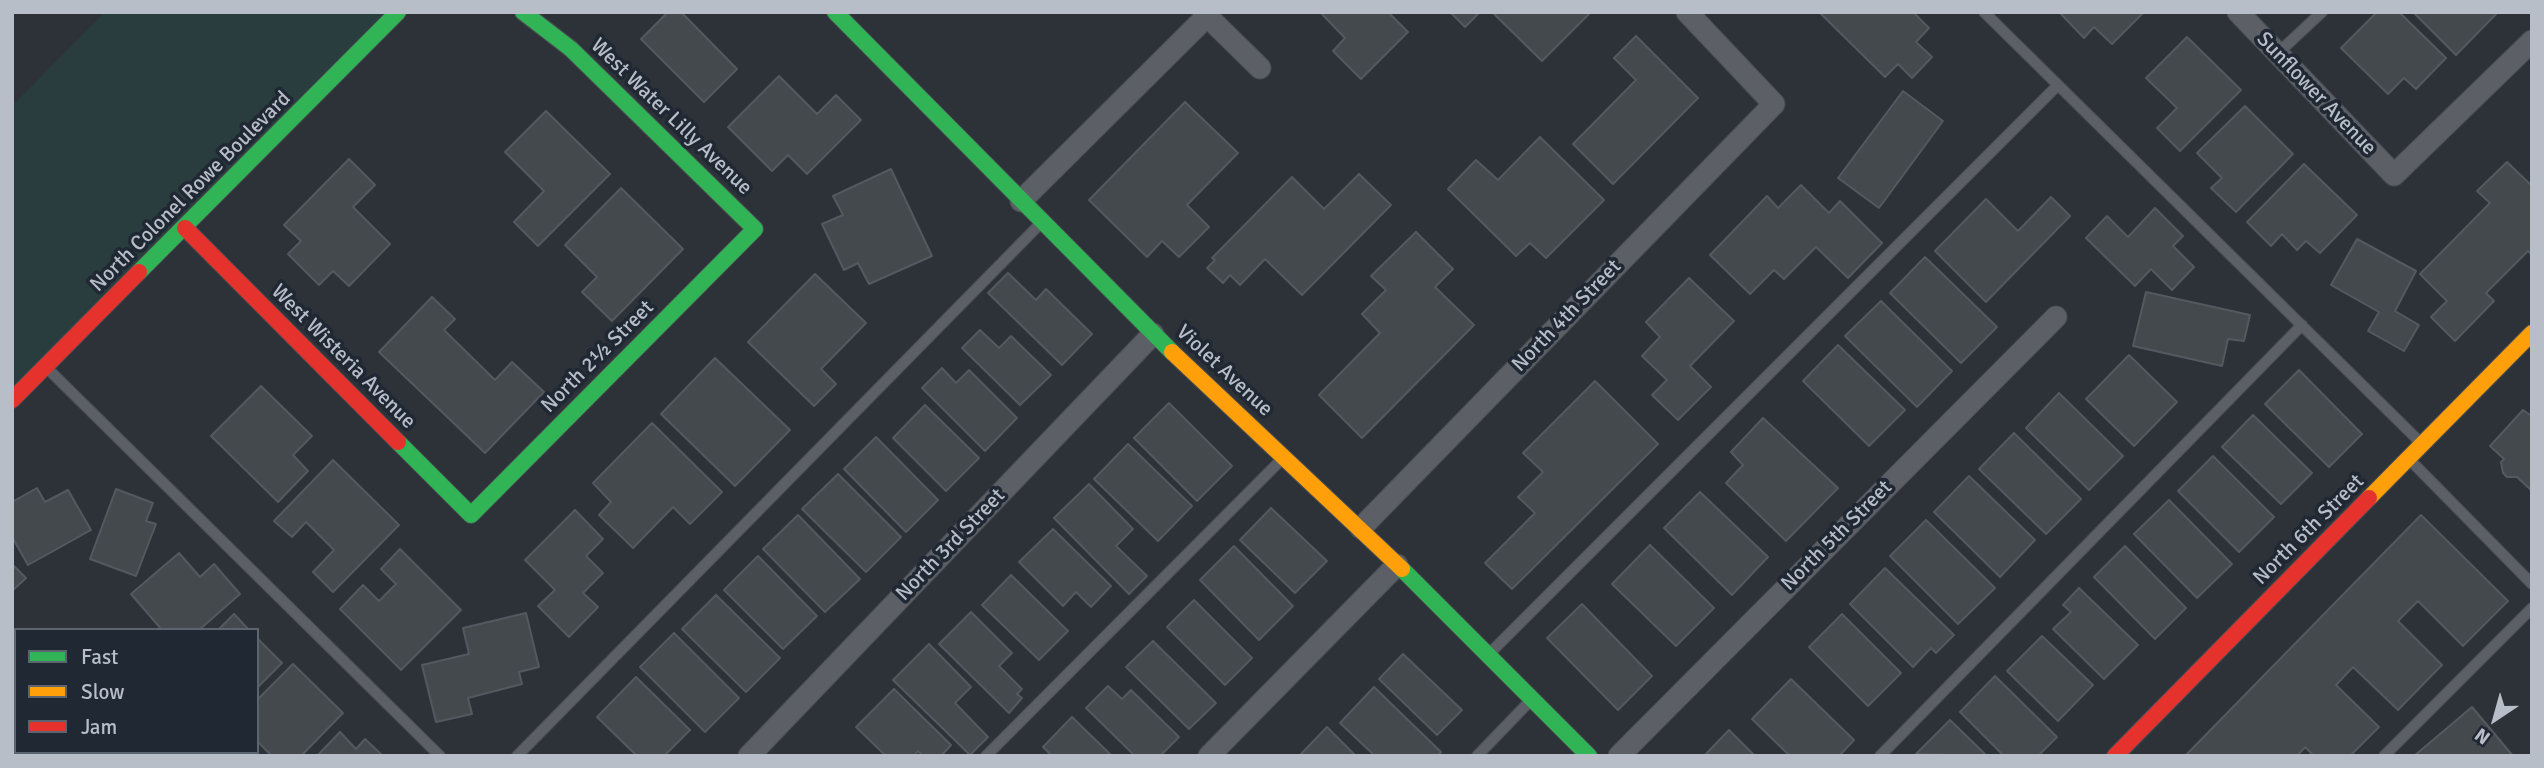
<!DOCTYPE html>
<html>
<head>
<meta charset="utf-8">
<style>
  body { margin:0 }
  #map { position:relative; width:2544px; height:768px; overflow:hidden; background:#2c3238; font-family:Signika,sans-serif }
  canvas { display:block }
  .frame { position:absolute; inset:0; border:14px solid #b7bec8; pointer-events:none }
  .legend { position:absolute; left:14px; top:628px; width:245px; height:126px; box-sizing:border-box; background:#1f2833; border:2px solid #5c646f; margin:0; padding:9px 12px; list-style:none; font-size:21px; color:#b7bec8 }
  .legend li { display:flex; align-items:center; gap:14px; height:35px }
  .legend b { width:35px; border:2px solid #5c646f }
  .north { position:absolute; left:2460px; top:684px; width:70px; height:70px; -webkit-text-stroke:5px #1f2833; paint-order:stroke; rotate:216deg; font-size:19px; font-weight:700; line-height:28px; text-align:center; color:#b7bec8 }
  .north::after { content:''; display:block; margin:auto; width:24px; height:32px; background:#b7bec8; clip-path:polygon(50% 0,100% 100%,50% 72%,0 100%) }
</style>
</head>
<body>
<div id="map">
<canvas width="2544" height="768"></canvas>
<div class="frame"></div>
<ul class="legend">
<li><b style="height:9px;background:#30b455"></b>Fast</li>
<li><b style="height:9px;background:#ff9f0a"></b>Slow</li>
<li><b style="height:9px;background:#e5322d"></b>Jam</li>
</ul>
<div class="north">N</div>
</div>
<script>
const ctx = document.querySelector('canvas').getContext('2d');
ctx.lineJoin = 'round';
function fillPath(path, color) { ctx.fillStyle = color; ctx.fill(path, 'evenodd'); }
const poly = rows => new Path2D(rows.map(r => 'M' + r).join(''));
function trace(path, color, width, dash) { ctx.strokeStyle = color; ctx.lineWidth = width; ctx.lineCap = dash ? 'butt' : 'round'; ctx.setLineDash(dash || []); ctx.stroke(path); }
function write(font, color, halo, rows, align = 'center') {
  ctx.font = font + ' Signika,sans-serif'; ctx.lineWidth = 7; ctx.setLineDash([]); ctx.textBaseline = 'middle'; ctx.strokeStyle = halo; ctx.fillStyle = color; for (const [text, x, y, turn = 0] of rows) {
    ctx.save(); ctx.translate(x, y); ctx.rotate((+turn || 0) * Math.PI / 180); ctx.textAlign = isNaN(turn) ? turn : align; if (halo) ctx.strokeText(text, 0, 0); ctx.fillText(text, 0, 0); ctx.restore();
  }
}
fillPath(poly([
  [105,12,388,12,12,390,12,106]
]), '#2a3d3e');
const building = poly([
  [668,12,681,12,737,69,704,102,641,39,668,12],
  [1320,12,1388,12,1408,32,1361,79,1333,51,1345,38,1320,12],
  [1450,12,1480,12,1465,27,1450,12],
  [1492,12,1591,12,1542,61,1492,12],
  [1819,12,1913,12,1929,28,1916,42,1932,57,1912,78,1898,64,1885,77,1819,12],
  [2059,12,2144,12,2112,44,2094,27,2084,38,2059,12],
  [2377,12,2399,12,2446,58,2416,89,2404,78,2388,94,2341,48,2377,12],
  [2413,12,2498,12,2456,55,2413,12],
  [1636,36,1698,98,1613,184,1573,144,1636,80,1614,58,1636,36],
  [2187,37,2241,90,2180,151,2157,128,2177,108,2146,78,2187,37],
  [779,76,817,114,836,95,861,120,807,174,788,155,772,171,728,127,779,76],
  [1903,91,1943,121,1879,208,1838,178,1903,91],
  [1185,102,1238,153,1187,205,1209,227,1179,257,1162,241,1147,257,1089,200,1185,102],
  [2245,106,2293,154,2236,212,2211,188,2222,178,2197,153,2245,106],
  [546,111,610,174,538,246,514,222,544,191,505,152,546,111],
  [1540,137,1604,200,1546,258,1530,243,1516,256,1448,189,1476,160,1498,180,1540,137],
  [349,159,375,185,353,207,390,244,349,286,333,271,319,285,288,254,301,241,284,225,349,159],
  [2507,162,2532,186,2532,255,2528,251,2486,293,2494,301,2455,341,2431,317,2447,301,2420,274,2490,203,2477,191,2507,162],
  [2304,164,2357,215,2320,253,2306,241,2297,250,2282,234,2271,246,2247,222,2304,164],
  [891,169,932,256,869,284,858,263,844,270,822,224,843,215,833,196,891,169],
  [1359,174,1391,205,1302,295,1265,259,1240,285,1230,275,1223,283,1207,268,1215,260,1212,258,1292,177,1324,209,1359,174],
  [1801,185,1829,213,1840,201,1882,243,1848,278,1816,247,1784,279,1774,270,1750,294,1710,255,1767,196,1778,208,1801,185],
  [621,188,683,249,612,321,582,292,597,277,565,245,621,188],
  [2051,197,2070,216,1986,302,1935,251,1986,199,2018,231,2051,197],
  [2155,208,2183,236,2173,246,2194,267,2172,290,2151,269,2135,286,2086,238,2107,216,2128,237,2155,208],
  [1416,232,1453,269,1435,287,1474,325,1362,438,1319,395,1380,333,1362,314,1386,290,1371,276,1416,232],
  [2357,239,2416,271,2395,311,2419,325,2404,351,2368,331,2379,312,2331,285,2357,239],
  [1925,257,1997,327,1961,363,1890,293,1925,257],
  [1008,273,1036,300,1046,289,1092,334,1062,365,988,293,1008,273],
  [815,274,866,323,821,369,836,384,814,406,748,342,815,274],
  [1689,278,1734,321,1690,366,1711,387,1678,420,1652,395,1667,380,1642,356,1660,337,1646,322,1689,278],
  [2146,292,2250,315,2244,341,2228,339,2222,366,2133,346,2146,292],
  [432,297,455,319,444,330,495,380,512,362,544,392,485,453,379,352,432,297],
  [1881,301,1952,371,1917,407,1845,336,1881,301],
  [980,330,999,348,1011,336,1051,375,1020,405,962,348,980,330],
  [1838,345,1905,410,1869,446,1803,381,1838,345],
  [2129,355,2177,402,2134,446,2086,399,2129,355],
  [715,358,790,430,735,486,661,414,715,358],
  [942,368,956,383,969,370,1017,418,985,451,922,388,942,368],
  [2299,370,2362,434,2329,467,2265,404,2299,370],
  [1595,381,1658,444,1512,589,1485,563,1535,513,1518,497,1543,472,1523,453,1595,381],
  [261,386,312,436,293,455,308,471,278,502,211,436,261,386],
  [2059,393,2123,456,2089,490,2026,428,2059,393],
  [1169,403,1232,466,1197,501,1134,438,1169,403],
  [925,405,979,458,946,491,893,438,925,405],
  [2523,410,2530,415,2532,413,2532,491,2517,477,2507,477,2503,473,2501,462,2504,459,2490,446,2523,410],
  [2253,415,2312,473,2281,504,2222,447,2253,415],
  [1763,418,1838,488,1786,541,1726,483,1743,465,1731,452,1763,418],
  [652,423,722,492,690,524,673,507,633,548,599,515,611,502,593,483,652,423],
  [2014,433,2081,499,2046,534,1979,469,2014,433],
  [876,437,938,500,906,532,844,469,876,437],
  [1128,444,1192,506,1158,541,1094,479,1128,444],
  [2213,456,2274,517,2239,552,2178,491,2213,456],
  [333,460,399,525,333,592,313,572,334,550,306,522,292,537,274,521,333,460],
  [838,474,901,537,866,572,802,509,838,474],
  [1969,476,2035,540,2000,577,1934,512,1969,476],
  [1089,484,1133,529,1116,546,1147,576,1129,594,1054,518,1089,484],
  [37,488,45,502,68,490,91,530,28,565,12,537,12,502,37,488],
  [116,489,153,503,146,521,156,524,136,576,90,559,116,489],
  [1700,492,1768,557,1732,595,1664,528,1700,492],
  [2169,500,2232,564,2197,598,2134,534,2169,500],
  [1271,508,1327,561,1295,593,1240,540,1271,508],
  [575,510,603,539,586,556,603,573,583,593,598,607,569,637,538,606,555,590,525,560,575,510],
  [798,515,860,579,825,612,763,549,798,515],
  [2421,515,2508,601,2463,646,2418,601,2398,621,2442,665,2398,710,2353,667,2336,685,2379,727,2350,756,2314,756,2305,747,2297,756,2185,756,2421,515],
  [1926,520,1995,588,1958,624,1890,556,1926,520],
  [1053,529,1111,586,1091,607,1076,592,1063,606,1019,562,1053,529],
  [1650,545,1714,608,1676,646,1612,584,1650,545],
  [1234,546,1293,606,1259,640,1200,580,1234,546],
  [2125,546,2186,608,2155,639,2094,577,2125,546],
  [400,549,461,610,401,670,340,609,363,585,379,601,396,584,381,569,400,549],
  [179,553,200,577,214,564,240,594,199,630,162,630,131,594,179,553],
  [758,556,817,616,783,649,724,590,758,556],
  [12,564,26,578,12,591,12,564],
  [1885,568,1954,635,1936,653,1931,648,1913,667,1850,604,1885,568],
  [1011,575,1068,631,1039,660,982,605,1011,575],
  [2079,588,2138,645,2104,679,2053,629,2071,612,2063,605,2079,588],
  [716,595,780,658,746,692,682,629,716,595],
  [1194,600,1252,658,1225,685,1167,627,1194,600],
  [1582,604,1652,676,1618,710,1547,638,1582,604],
  [971,612,1012,653,999,666,1022,689,1017,694,1022,698,1009,713,939,644,971,612],
  [526,613,539,667,519,672,522,684,468,698,472,714,436,722,422,665,469,654,463,628,526,613],
  [234,614,249,630,218,630,234,614],
  [1842,614,1901,673,1868,706,1809,647,1842,614],
  [674,633,739,698,705,732,640,667,674,633],
  [2042,636,2093,685,2058,721,2007,671,2042,636],
  [257,638,282,663,257,688,257,638],
  [1153,641,1216,703,1189,729,1126,667,1153,641],
  [929,644,971,687,955,703,988,737,970,755,893,680,929,644],
  [1403,654,1462,710,1437,735,1379,679,1403,654],
  [293,664,343,713,301,756,272,756,257,741,257,700,293,664],
  [1995,676,2057,737,2038,756,2004,756,1960,712,1995,676],
  [636,677,690,730,664,756,637,756,597,717,636,677],
  [1791,679,1854,740,1839,756,1790,756,1752,719,1791,679],
  [1108,686,1122,699,1131,690,1179,737,1160,756,1135,756,1086,708,1108,686],
  [1374,687,1441,752,1437,756,1375,756,1340,723,1374,687],
  [894,689,951,745,941,756,923,756,918,751,914,756,886,756,856,727,894,689],
  [2472,707,2513,756,2414,756,2472,707],
  [1072,717,1112,756,1052,756,1043,747,1072,717],
  [1950,720,1987,756,1916,754,1950,720],
  [1327,727,1356,756,1299,756,1327,727],
  [1729,730,1755,756,1704,756,1729,730],
  [340,732,356,749,365,739,383,756,317,756,340,732],
  [42,752,132,752,135,756,39,756,42,752]
]);
fillPath(building, '#44494e');
trace(building, '#54595f', 2);
const lane = poly([
  [1984,12,2421,443],
  [2278,53,2322,12],
  [46,367,440,756],
  [2410,460,2532,584],
  [1490,653,2058,85],
  [517,756,1040,224],
  [986,756,1283,458],
  [1477,756,1530,701],
  [1880,756,2302,325],
  [2384,756,2532,608]
]);
const street = poly([
  [1203,12,1260,68],
  [2238,12,2394,175,2532,41],
  [1021,201,1207,16],
  [1361,528,1774,104,1687,12],
  [12,708,16,704],
  [190,752,193,756],
  [749,756,1153,334],
  [1209,756,1397,565],
  [1619,756,2056,317]
]);
const fast = poly([
  [835,12,1172,352],
  [139,272,398,12],
  [398,442,471,515,755,229,571,49,523,12],
  [1402,569,1589,756]
]);
const slow = poly([
  [1172,352,1402,569],
  [2369,498,2532,333]
]);
const jam = poly([
  [185,228,398,442],
  [12,400,139,272],
  [2115,756,2369,498]
]);
trace(lane, '#4a4e53', 12);
trace(street, '#4a4e53', 23);
trace(fast, '#4a4e53', 18);
trace(slow, '#4a4e53', 18);
trace(jam, '#4a4e53', 18);
trace(lane, '#5c6066', 10);
trace(street, '#5c6066', 21);
trace(fast, '#30b455', 16);
trace(slow, '#ff9f0a', 16);
trace(jam, '#e5322d', 16);
write('21px', '#b7bec8', '#1f2833', [
  ["Sunflower Avenue",2316,94,46],
  ["West Water Lilly Avenue",671,117,44],
  ["North Colonel Rowe Boulevard",191,192,-45],
  ["North 4th Street",1567,316,-46],
  ["West Wisteria Avenue",343,357,45],
  ["North 2½ Street",598,357,-45],
  ["Violet Avenue",1224,371,43],
  ["North 6th Street",2309,530,-45],
  ["North 5th Street",1837,536,-45],
  ["North 3rd Street",951,545,-46]
]);
</script>
</body>
</html>
